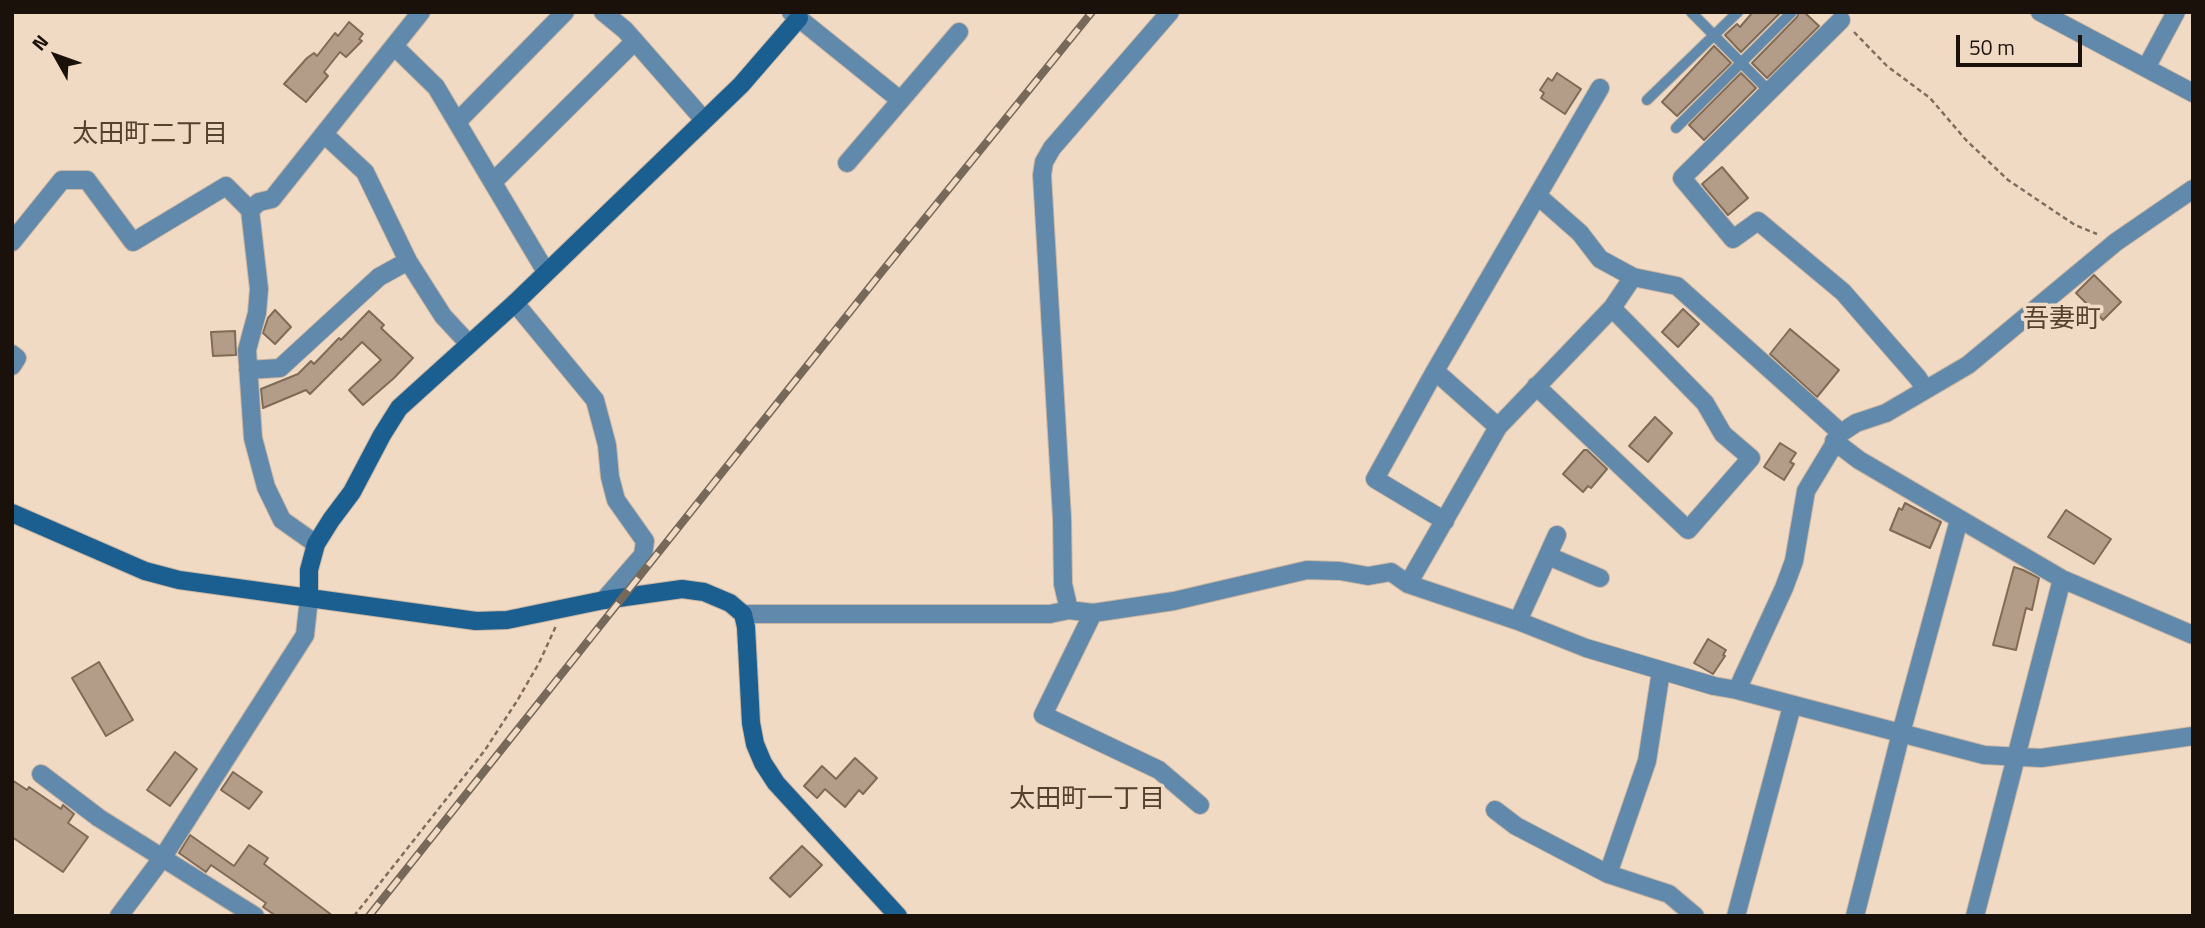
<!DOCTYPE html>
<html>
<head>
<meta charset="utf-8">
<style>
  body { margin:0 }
  #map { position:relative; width:2205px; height:928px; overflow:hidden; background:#f1dac3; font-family:"Titillium Web",sans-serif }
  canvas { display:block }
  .frame { position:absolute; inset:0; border:14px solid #1a120a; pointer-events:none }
  .north { position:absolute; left:21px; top:21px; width:70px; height:70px; -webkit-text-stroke:5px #f1dac3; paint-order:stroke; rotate:310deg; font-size:19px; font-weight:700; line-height:28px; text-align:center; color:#1a120a }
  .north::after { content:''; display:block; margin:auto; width:24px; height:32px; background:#1a120a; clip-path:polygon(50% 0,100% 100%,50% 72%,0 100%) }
  .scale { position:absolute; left:1956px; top:35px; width:126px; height:32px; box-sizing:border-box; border:4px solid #1a120a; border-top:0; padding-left:9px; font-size:21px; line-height:24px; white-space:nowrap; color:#1a120a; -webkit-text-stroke:5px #f1dac3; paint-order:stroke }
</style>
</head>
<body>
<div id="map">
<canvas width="2205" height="928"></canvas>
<div class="frame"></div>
<div class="north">N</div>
<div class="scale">50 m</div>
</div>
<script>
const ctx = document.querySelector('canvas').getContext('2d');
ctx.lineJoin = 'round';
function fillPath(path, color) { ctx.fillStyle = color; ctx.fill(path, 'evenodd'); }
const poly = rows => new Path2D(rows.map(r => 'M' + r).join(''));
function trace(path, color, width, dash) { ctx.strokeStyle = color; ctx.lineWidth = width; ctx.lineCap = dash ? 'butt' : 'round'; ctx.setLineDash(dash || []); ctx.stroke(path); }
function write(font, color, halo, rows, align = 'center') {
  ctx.font = font + ' "Titillium Web","Noto Sans JP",sans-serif'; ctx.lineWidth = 7; ctx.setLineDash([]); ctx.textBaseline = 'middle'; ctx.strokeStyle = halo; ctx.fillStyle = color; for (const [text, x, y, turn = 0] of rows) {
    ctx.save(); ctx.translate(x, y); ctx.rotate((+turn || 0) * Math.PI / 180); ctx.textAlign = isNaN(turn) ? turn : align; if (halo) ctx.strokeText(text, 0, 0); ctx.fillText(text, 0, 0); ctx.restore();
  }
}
const building = poly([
  [1753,12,1781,12,1741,52,1725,35,1737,24,1740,27,1753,12],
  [1799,12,1804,12,1819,26,1767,78,1752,63,1797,17,1799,12],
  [349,22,363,34,359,39,362,41,346,57,340,52,324,72,328,76,306,102,284,84,307,58,314,53,317,56,335,33,338,36,349,22],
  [1714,46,1731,63,1677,116,1662,102,1714,46],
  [1557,73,1581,89,1565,114,1541,98,1544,93,1540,90,1548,78,1552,81,1557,73],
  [1741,73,1756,88,1704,140,1689,125,1741,73],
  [1722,167,1748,198,1728,215,1702,184,1722,167],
  [2094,275,2121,302,2103,320,2076,293,2094,275],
  [1683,309,1699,324,1678,347,1662,332,1683,309],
  [275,310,291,327,275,344,263,333,268,318,275,310],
  [369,311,384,325,381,328,413,358,394,378,363,405,349,390,381,360,362,342,310,394,306,390,263,408,261,389,298,374,311,361,314,364,339,338,341,340,369,311],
  [1790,329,1839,370,1817,397,1770,354,1790,329],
  [235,331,236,355,213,356,211,332,235,331],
  [1655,417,1672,433,1648,462,1629,446,1655,417],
  [1780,443,1796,453,1790,462,1794,464,1784,480,1764,467,1780,443],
  [1584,450,1587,450,1607,469,1591,488,1588,486,1583,492,1563,474,1584,450],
  [1905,503,1941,522,1930,548,1890,530,1899,508,1902,510,1905,503],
  [2066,510,2111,539,2094,564,2048,537,2066,510],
  [2014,567,2023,570,2039,578,2032,610,2026,608,2016,650,1993,645,2014,567],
  [1708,639,1726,650,1723,655,1725,656,1713,674,1694,663,1708,639],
  [99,662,133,720,106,736,72,678,99,662],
  [175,752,197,769,170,806,147,790,175,752],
  [855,758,877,778,863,794,859,790,845,807,825,789,817,798,804,786,822,766,836,779,855,758],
  [233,772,262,792,249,809,221,790,233,772],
  [12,780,27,790,29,787,61,809,63,805,74,814,68,823,88,837,63,872,12,837,12,780],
  [190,835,234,866,249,845,268,858,264,864,333,916,276,916,263,907,266,903,211,865,206,872,179,853,190,835],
  [802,846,822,865,790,897,770,878,802,846]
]);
fillPath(building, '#b39d88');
trace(building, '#7f6b56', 2);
const lane = poly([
  [1691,12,1769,91],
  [1647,100,1738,12],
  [1676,128,1792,12]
]);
const street = poly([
  [603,12,625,30,704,120],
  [791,12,900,100],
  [2040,12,2193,93],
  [1841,20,1682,178,1733,239,1758,221,1843,292,1918,378,1925,389],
  [394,46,436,87,546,272],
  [2146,68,2176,12],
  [458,121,565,12],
  [324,134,365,172,408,261,443,316,469,344],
  [847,163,959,32],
  [493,182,635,41],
  [1538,196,1580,233,1600,259,1633,277],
  [12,242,62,180,87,180,133,242,226,186,250,210],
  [515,303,595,400,607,445,610,477,616,500,645,541,643,555,604,600],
  [12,354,17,358,12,366],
  [248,370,280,368,379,277,408,261],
  [1435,371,1498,427],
  [1536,386,1688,530,1751,458,1723,434,1705,403,1612,308],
  [1834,441,1859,460,2062,579,2193,635],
  [1445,521,1375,479,1435,371,1600,88],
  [316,544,282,520,266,487,253,438,247,350,257,313,259,289,250,210,259,202,272,199,421,12],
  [1548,556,1600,578],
  [1408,584,1498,427,1612,308,1633,277,1677,286,1841,433],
  [1069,610,1063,584,1062,518,1042,175,1044,162,1052,148,1170,12],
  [1093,613,1043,715,1159,770,1200,805],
  [743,614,1050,614,1069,610,1093,613,1174,601,1307,570,1340,571,1368,576,1391,572,1408,584,1518,621,1586,648,1714,686,1737,690,1984,755,2041,758,2193,736],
  [1518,621,1557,535],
  [1737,690,1784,588,1794,561,1806,491,1841,433,1856,423,1886,413,1968,365,2116,242,2193,189],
  [41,774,99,818,255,916],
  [1495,810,1516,826,1608,874,1669,894,1695,916],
  [1608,874,1647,761,1661,671],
  [119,916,163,857,305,635,309,598],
  [1736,916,1792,706],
  [1855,916,1901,733,1959,520],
  [1975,916,2062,579]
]);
const secondary = poly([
  [12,513,145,571,179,580,476,621,507,620,604,600,682,589,704,592,730,603,743,614,746,627,751,723,755,744,763,763,776,783,898,916],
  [309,598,309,570,316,544,331,520,352,492,382,435,399,408,515,303,741,85,799,18]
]);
trace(lane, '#cab6a2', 12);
trace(street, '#cab6a2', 20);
trace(secondary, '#cab6a2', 20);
trace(poly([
  [1854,32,1887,66,1930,98,1966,140,2008,180,2075,225,2097,234],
  [354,916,485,750,517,701,539,663,556,626]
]), '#7d6e5f', 2.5, [5, 3.5]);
trace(lane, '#6189ac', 10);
trace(street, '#6189ac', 18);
trace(secondary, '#1b5e90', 18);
const rail = poly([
  [369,916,884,269,1092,12]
]);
trace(rail, '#77695a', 8);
trace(rail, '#f1dac3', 5, [16]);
write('26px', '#54412e', '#f1dac3', [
  ["太田町二丁目",150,136],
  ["吾妻町",2062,321],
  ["太田町一丁目",1087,801]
]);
</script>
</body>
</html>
